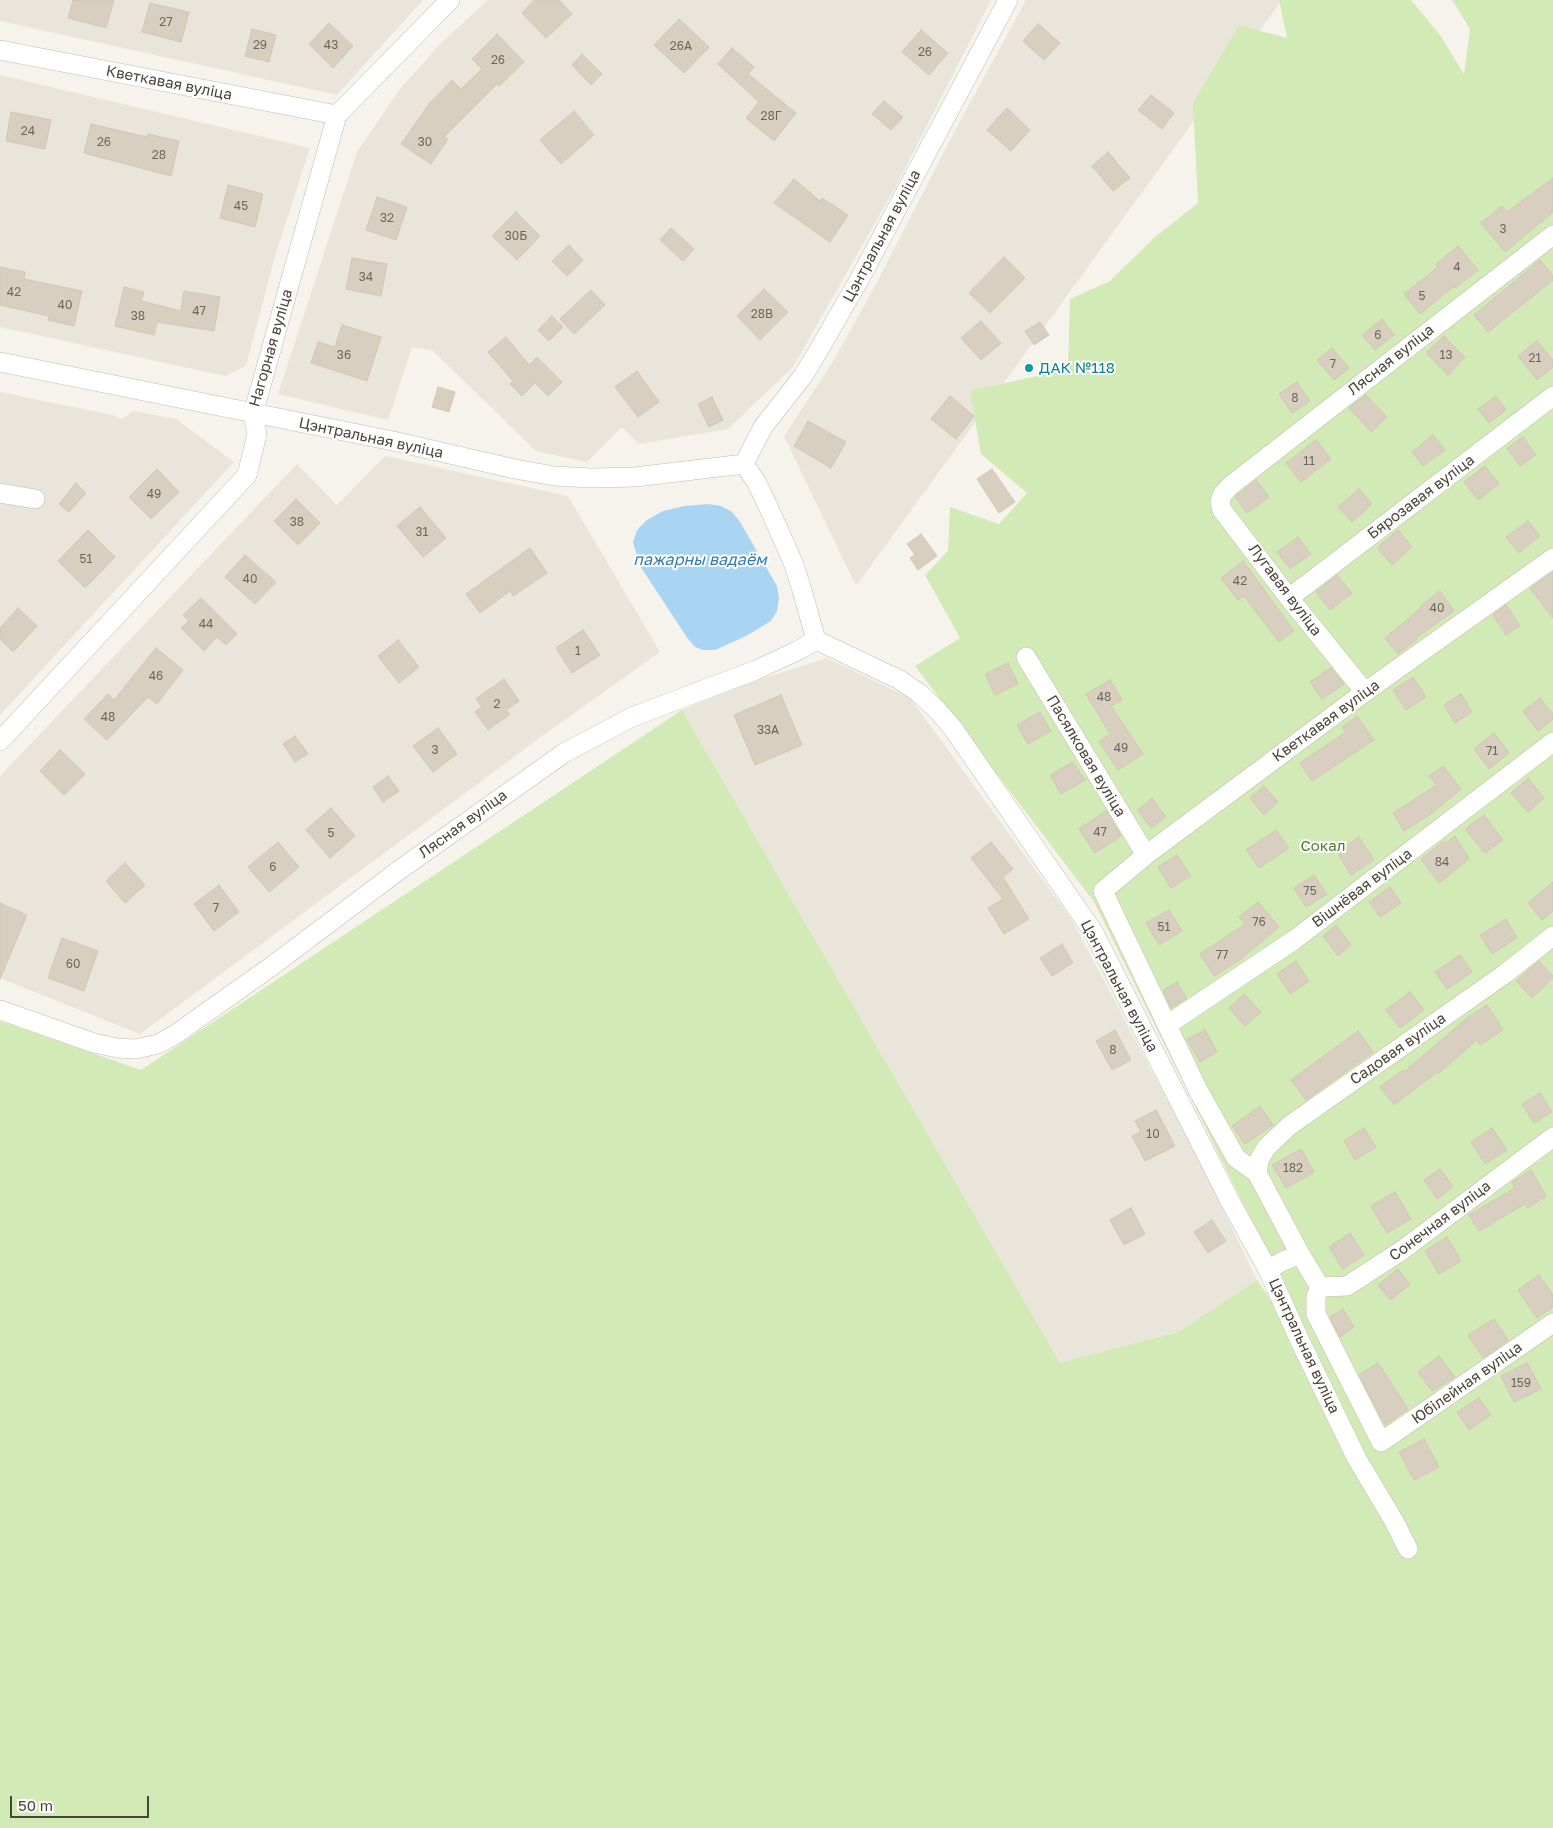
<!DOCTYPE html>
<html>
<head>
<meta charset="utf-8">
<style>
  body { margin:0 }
  #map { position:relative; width:1553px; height:1828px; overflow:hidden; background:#f6f3ec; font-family:"Golos Text",sans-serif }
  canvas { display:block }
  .scale { position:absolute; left:10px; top:1796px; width:139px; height:22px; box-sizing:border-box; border:2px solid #4b4439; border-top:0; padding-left:6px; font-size:15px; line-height:18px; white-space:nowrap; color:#4b4439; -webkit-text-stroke:4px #fff; paint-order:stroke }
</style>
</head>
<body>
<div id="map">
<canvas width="1553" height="1828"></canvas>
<div class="scale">50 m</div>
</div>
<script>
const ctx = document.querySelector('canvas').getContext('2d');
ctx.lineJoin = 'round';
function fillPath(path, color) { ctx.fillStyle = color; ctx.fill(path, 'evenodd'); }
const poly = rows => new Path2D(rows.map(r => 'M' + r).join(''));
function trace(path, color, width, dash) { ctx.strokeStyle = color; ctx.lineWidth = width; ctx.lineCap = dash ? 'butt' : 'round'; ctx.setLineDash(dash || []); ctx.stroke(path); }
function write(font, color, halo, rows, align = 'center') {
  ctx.font = font + ' "Golos Text",sans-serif'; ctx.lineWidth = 4; ctx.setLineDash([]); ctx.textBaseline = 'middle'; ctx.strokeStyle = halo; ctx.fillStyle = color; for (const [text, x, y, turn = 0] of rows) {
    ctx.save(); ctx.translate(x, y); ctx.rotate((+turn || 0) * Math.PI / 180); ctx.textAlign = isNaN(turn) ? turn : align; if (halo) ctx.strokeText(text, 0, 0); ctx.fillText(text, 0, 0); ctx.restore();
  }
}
fillPath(poly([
  [0,0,423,0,337,95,0,21],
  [488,0,991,0,895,188,793,367,728,429,639,444,622,427,587,462,536,451,432,350,412,347,388,420,278,394,357,152,400,89,440,44],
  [1026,0,1282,0,856,586,784,436,832,363,873,290,950,140],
  [0,75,310,148,275,256,246,366,225,376,0,327],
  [0,392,112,415,122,419,133,411,176,419,234,462,0,715],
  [385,456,568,496,660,652,549,731,140,1034,0,978,0,776,297,464,337,505],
  [827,658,910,698,1072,920,1200,1162,1257,1280,1178,1332,1060,1364,682,710,743,685]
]), '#eae5da');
fillPath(poly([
  [1279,0,1411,0,1440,35,1464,74,1470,29,1452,0,1553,0,1553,1828,0,1828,0,1021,141,1070,682,710,1060,1363,1178,1332,1257,1280,1321,1373,1318,1355,1094,902,915,666,960,638,925,575,948,551,950,507,999,524,1027,493,981,454,970,391,1068,369,1070,299,1110,281,1155,237,1198,203,1193,103,1239,25,1287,38]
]), '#d2eab5');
fillPath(poly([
  [708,504,721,506,732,512,740,522,777,586,779,598,777,611,771,621,746,636,715,650,703,650,695,647,688,639,640,566,633,542,637,530,647,520,663,511,685,506]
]), '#a9d4f2');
const building = poly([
  [73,0,114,0,106,28,68,18,73,0],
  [534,0,559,0,572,14,546,38,522,13,534,0],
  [150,3,189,12,181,42,142,32,150,3],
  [679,19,709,47,684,73,654,45,679,19],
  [329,23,353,46,333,68,309,44,329,23],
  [1038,24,1060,43,1044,60,1023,41,1038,24],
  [252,29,276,35,269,62,245,56,252,29],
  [921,30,948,53,929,75,902,52,921,30],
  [497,34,524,62,499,86,497,84,444,137,448,139,431,164,401,144,429,104,452,80,461,89,482,69,472,59,497,34],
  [732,48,754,67,748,74,796,113,774,141,746,118,759,102,718,64,732,48],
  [582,54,602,74,591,85,572,65,582,54],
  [1151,95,1174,113,1162,129,1138,110,1151,95],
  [884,101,903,117,891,130,872,114,884,101],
  [1007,108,1030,130,1011,151,987,130,1007,108],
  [574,111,594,135,561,164,540,140,574,111],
  [11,112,51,120,45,149,6,141,11,112],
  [91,124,147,137,148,134,179,141,171,176,84,153,91,124],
  [1108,152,1130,178,1113,191,1092,166,1108,152],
  [1553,178,1553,212,1505,252,1481,223,1502,206,1507,212,1553,178],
  [794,179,820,201,822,198,848,215,830,242,774,203,794,179],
  [228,185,263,194,255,227,220,218,228,185],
  [377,197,407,207,396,240,366,230,377,197],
  [516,212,540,236,517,260,492,236,516,212],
  [671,228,694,249,683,261,660,240,671,228],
  [569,245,583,260,567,276,552,261,569,245],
  [1458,246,1478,270,1455,288,1454,286,1420,314,1404,294,1438,267,1436,264,1458,246],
  [1004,257,1025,278,990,313,969,293,1004,257],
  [352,258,387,264,381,296,346,289,352,258],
  [1540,260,1553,276,1553,280,1488,332,1474,315,1540,260],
  [0,267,25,272,24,279,82,291,74,326,48,320,49,316,0,305,0,267],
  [124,287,144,292,141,301,181,311,184,291,220,297,214,331,157,322,154,335,115,326,124,287],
  [764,289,788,312,760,340,737,316,764,289],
  [591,290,605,305,574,334,560,319,591,290],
  [552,316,563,327,549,341,538,330,552,316],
  [1382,319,1394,335,1375,350,1362,335,1382,319],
  [981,321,1001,343,981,360,961,338,981,321],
  [1040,322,1049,335,1034,345,1025,331,1040,322],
  [342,325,381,337,367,381,311,363,318,342,335,347,342,325],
  [1444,336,1465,357,1448,375,1426,353,1444,336],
  [506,337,529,365,537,357,562,382,548,396,535,383,522,396,510,384,513,381,488,352,506,337],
  [1537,341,1553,360,1553,367,1537,380,1518,356,1537,341],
  [1332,348,1349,368,1334,380,1317,360,1332,348],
  [637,371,659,402,638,417,615,387,637,371],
  [1297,382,1310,401,1292,413,1279,394,1297,382],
  [438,387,455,392,449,412,432,407,438,387],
  [1366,395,1387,417,1371,432,1349,408,1366,395],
  [950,396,974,416,956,439,931,419,950,396],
  [1496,396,1506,410,1489,423,1478,409,1496,396],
  [712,397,723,420,709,427,698,404,712,397],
  [808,421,846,442,831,468,794,446,808,421],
  [1433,435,1445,450,1423,466,1412,452,1433,435],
  [1523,437,1536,455,1520,466,1507,448,1523,437],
  [1316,440,1331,459,1301,482,1286,463,1316,440],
  [1485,466,1499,484,1478,500,1464,482,1485,466],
  [157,469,179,492,151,519,129,497,157,469],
  [992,469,1015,502,999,513,977,479,992,469],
  [1256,480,1269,497,1247,513,1235,497,1256,480],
  [76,483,86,493,69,512,59,504,76,483],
  [1359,489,1372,504,1352,522,1338,507,1359,489],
  [296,499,320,523,298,545,274,521,296,499],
  [420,507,446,538,423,557,397,526,420,507],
  [1528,521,1540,536,1519,553,1506,537,1528,521],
  [88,530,115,557,85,588,58,561,88,530],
  [1398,530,1412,547,1392,565,1377,548,1398,530],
  [921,534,937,556,918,570,910,558,915,555,907,544,921,534],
  [1298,537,1311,554,1290,569,1277,552,1298,537],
  [530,548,547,573,513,596,510,591,480,613,466,594,530,548],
  [245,555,276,582,255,604,225,577,245,555],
  [1243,561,1294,631,1279,642,1244,596,1238,600,1221,578,1243,561],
  [1553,572,1553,618,1530,588,1553,572],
  [1337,575,1352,593,1330,610,1316,592,1337,575],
  [1440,591,1454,611,1416,638,1417,639,1398,654,1385,638,1421,608,1420,606,1440,591],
  [201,598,237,634,226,645,217,637,204,651,181,628,189,621,183,615,201,598],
  [1506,605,1520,626,1506,635,1493,615,1506,605],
  [18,608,37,626,13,652,0,639,0,628,18,608],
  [583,630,600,655,572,673,556,648,583,630],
  [398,640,419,667,399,683,378,656,398,640],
  [156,648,183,670,157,704,148,697,107,740,84,719,108,694,114,700,156,648],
  [1008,663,1018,684,995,695,985,674,1008,663],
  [1331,668,1344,684,1322,699,1310,682,1331,668],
  [1413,677,1426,697,1406,710,1393,690,1413,677],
  [504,679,519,701,506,710,510,714,488,730,475,712,482,707,476,699,504,679],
  [1110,680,1122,700,1111,706,1143,754,1118,770,1099,742,1110,734,1086,694,1110,680],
  [1461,694,1472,712,1455,723,1444,705,1461,694],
  [781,695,802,745,755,765,734,715,781,695],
  [1540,698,1553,714,1553,719,1538,731,1523,711,1540,698],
  [1040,712,1051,731,1028,744,1017,725,1040,712],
  [1357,716,1374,740,1312,781,1300,763,1346,732,1342,727,1357,716],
  [438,728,457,754,433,772,413,746,438,728],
  [1494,733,1509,753,1489,769,1474,749,1494,733],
  [295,736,308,754,295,762,283,744,295,736],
  [60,750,85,774,64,795,40,771,60,750],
  [1073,762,1085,780,1061,794,1050,775,1073,762],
  [1443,766,1461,789,1431,814,1404,831,1393,813,1437,785,1429,776,1443,766],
  [388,776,399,791,383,802,373,787,388,776],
  [1528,778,1544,798,1528,812,1511,793,1528,778],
  [1264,786,1278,802,1264,815,1250,798,1264,786],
  [1152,798,1166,817,1151,828,1138,810,1152,798],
  [331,808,355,836,330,858,306,830,331,808],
  [1106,811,1121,836,1095,853,1079,829,1106,811],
  [1484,815,1503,840,1485,853,1465,829,1484,815],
  [1276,830,1289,848,1259,868,1246,850,1276,830],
  [1455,836,1469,859,1439,883,1421,859,1444,841,1446,843,1455,836],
  [1359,837,1374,860,1351,875,1337,852,1359,837],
  [278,842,299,867,269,892,248,867,278,842],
  [991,842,1013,869,1003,877,1029,919,1004,934,988,908,1003,899,971,858,991,842],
  [1177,855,1191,876,1171,888,1158,867,1177,855],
  [125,863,145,885,125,903,106,881,125,863],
  [1314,875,1327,894,1306,907,1294,888,1314,875],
  [1553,882,1553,911,1542,920,1528,903,1553,882],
  [219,885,239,912,214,931,194,904,219,885],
  [1390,887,1401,903,1380,917,1369,902,1390,887],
  [1258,902,1279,927,1241,959,1214,976,1200,954,1245,924,1239,917,1258,902],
  [0,903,27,915,0,979,0,903],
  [1169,910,1182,931,1159,945,1146,923,1169,910],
  [1506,919,1517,938,1492,954,1480,935,1506,919],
  [1336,925,1351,945,1338,956,1323,936,1336,925],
  [62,938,98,951,84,991,48,978,62,938],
  [1062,944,1073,963,1052,976,1040,958,1062,944],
  [1460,955,1472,972,1447,989,1435,972,1460,955],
  [1296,961,1309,981,1290,994,1277,974,1296,961],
  [1539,961,1553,976,1553,978,1532,998,1516,981,1539,961],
  [1177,982,1187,998,1171,1008,1163,990,1177,982],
  [1410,992,1424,1010,1400,1028,1386,1010,1410,992],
  [1244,994,1261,1012,1245,1026,1229,1008,1244,994],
  [1487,1005,1503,1030,1480,1045,1477,1040,1438,1074,1437,1072,1394,1105,1380,1087,1403,1070,1404,1072,1467,1018,1487,1005],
  [1115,1030,1131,1060,1112,1070,1096,1041,1115,1030],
  [1205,1030,1217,1052,1200,1062,1187,1039,1205,1030],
  [1358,1031,1373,1052,1306,1100,1291,1080,1358,1031],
  [1540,1093,1552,1112,1534,1123,1522,1104,1540,1093],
  [1260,1106,1273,1125,1245,1144,1232,1126,1260,1106],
  [1156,1110,1175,1146,1145,1161,1132,1136,1141,1132,1135,1121,1156,1110],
  [1364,1128,1376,1147,1355,1160,1344,1141,1364,1128],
  [1492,1128,1507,1150,1485,1164,1471,1142,1492,1128],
  [1301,1149,1314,1172,1286,1188,1272,1165,1301,1149],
  [1440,1169,1453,1187,1437,1199,1424,1180,1440,1169],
  [1531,1170,1546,1196,1528,1208,1525,1204,1479,1231,1469,1215,1515,1188,1512,1182,1531,1170],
  [1395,1192,1411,1219,1387,1233,1371,1206,1395,1192],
  [1131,1208,1145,1234,1124,1245,1110,1220,1131,1208],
  [1212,1220,1226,1241,1208,1253,1194,1232,1212,1220],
  [1350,1233,1364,1255,1343,1269,1329,1247,1350,1233],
  [1447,1237,1461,1261,1439,1274,1425,1251,1447,1237],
  [1398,1269,1410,1285,1390,1300,1378,1285,1398,1269],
  [1539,1275,1553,1295,1553,1307,1537,1318,1518,1290,1539,1275],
  [1343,1309,1354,1327,1340,1337,1330,1317,1343,1309],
  [1494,1319,1508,1340,1483,1358,1468,1335,1494,1319],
  [1439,1356,1455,1377,1432,1391,1418,1372,1439,1356],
  [1378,1363,1408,1409,1385,1425,1359,1375,1378,1363],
  [1527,1363,1541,1389,1514,1402,1501,1376,1527,1363],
  [1479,1398,1491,1415,1469,1430,1457,1412,1479,1398],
  [1424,1439,1439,1467,1414,1480,1399,1452,1424,1439]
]);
fillPath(building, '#d8cfc1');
trace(building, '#d3c7b4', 1);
const minor = poly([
  [0,50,337,115],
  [0,362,393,441,515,469,554,476,591,478,635,477,744,464,757,483,772,515,794,565,802,590,816,640,900,680,919,693,937,710,952,727,1094,933,1230,1201,1268,1270,1299,1339,1357,1459,1394,1521,1408,1549],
  [744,464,763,427,803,376,817,353,859,280,1008,0],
  [0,493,35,499],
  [1289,598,1553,396],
  [1026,657,1146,855],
  [1365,692,1289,598,1222,510,1220,502,1222,495,1230,486,1553,235],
  [0,741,247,475,257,434,253,414,337,115,450,0],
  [0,1010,94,1043,117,1048,136,1049,158,1044,176,1034,272,966,398,871,564,753,632,717,756,670,799,650,816,640],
  [1167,1025,1294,940,1553,742],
  [1257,1173,1259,1160,1266,1148,1289,1126,1506,973,1553,936],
  [1268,1270,1281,1262,1300,1254],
  [1320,1287,1300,1254,1257,1173,1236,1158,1198,1090,1103,891,1146,855,1365,692,1553,558],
  [1320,1287,1316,1296,1316,1314,1381,1442,1553,1323],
  [1320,1287,1347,1286,1401,1251,1553,1137]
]);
trace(minor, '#c2bbae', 20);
trace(minor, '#fff', 19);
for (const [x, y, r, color] of [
  [1029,368,5,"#0f9aa8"]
]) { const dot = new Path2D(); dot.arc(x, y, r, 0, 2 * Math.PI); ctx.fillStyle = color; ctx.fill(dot); trace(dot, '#fff', 2); }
write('12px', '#6e675b', null, [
  ["27",166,22],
  ["29",260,45],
  ["43",331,45],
  ["26А",681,46],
  ["26",925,52],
  ["26",498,60],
  ["28Г",771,116],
  ["24",28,131],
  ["26",104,142],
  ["30",425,142],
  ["28",159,155],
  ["45",241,206],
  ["32",387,218],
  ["3",1503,229],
  ["30Б",516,236],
  ["4",1457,267],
  ["34",366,277],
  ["42",14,292],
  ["5",1422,296],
  ["40",65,305],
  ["47",199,311],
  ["28В",762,314],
  ["38",138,316],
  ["6",1378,335],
  ["36",344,355],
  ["13",1446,355],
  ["21",1535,358],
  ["7",1333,364],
  ["8",1295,398],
  ["11",1309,461],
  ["49",154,494],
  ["38",297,522],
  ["31",422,532],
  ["51",86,559],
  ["40",250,579],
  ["42",1240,581],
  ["40",1437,608],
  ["44",206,624],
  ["1",578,651],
  ["46",156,676],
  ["48",1104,697],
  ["2",497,704],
  ["48",108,717],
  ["33А",768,730],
  ["49",1121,748],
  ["3",435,750],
  ["71",1492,751],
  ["47",1100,832],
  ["5",331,833],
  ["84",1442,862],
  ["6",273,867],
  ["75",1310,891],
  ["7",216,908],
  ["76",1259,922],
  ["51",1164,927],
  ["77",1222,955],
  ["60",73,964],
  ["8",1113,1050],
  ["10",1153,1134],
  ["182",1293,1168],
  ["159",1521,1383]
]);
write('15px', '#4b4439', '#fff', [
  ["Кветкавая вуліца",169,83,11],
  ["Цэнтральная вуліца",882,236,-62],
  ["Нагорная вуліца",271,348,-74],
  ["Лясная вуліца",1391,360,-38],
  ["Цэнтральная вуліца",371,438,12],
  ["Бярозавая вуліца",1421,497,-37],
  ["Лугавая вуліца",1285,590,53],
  ["Кветкавая вуліца",1326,721,-36],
  ["Пасялковая вуліца",1086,756,59],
  ["Лясная вуліца",463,824,-36],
  ["Вішнёвая вуліца",1362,888,-37],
  ["Цэнтральная вуліца",1119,986,62],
  ["Садовая вуліца",1398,1049,-35],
  ["Сонечная вуліца",1440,1221,-37],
  ["Цэнтральная вуліца",1304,1346,65],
  ["Юбілейная вуліца",1467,1383,-35]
]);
write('15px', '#0d838f', '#fff', [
  ["ДАК №118",1039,368]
], 'left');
write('15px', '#4a7f2a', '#fff', [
  ["Сокал",1323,846]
]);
write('italic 16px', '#2e7ab2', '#fff', [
  ["пажарны вадаём",700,560]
]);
</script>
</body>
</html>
